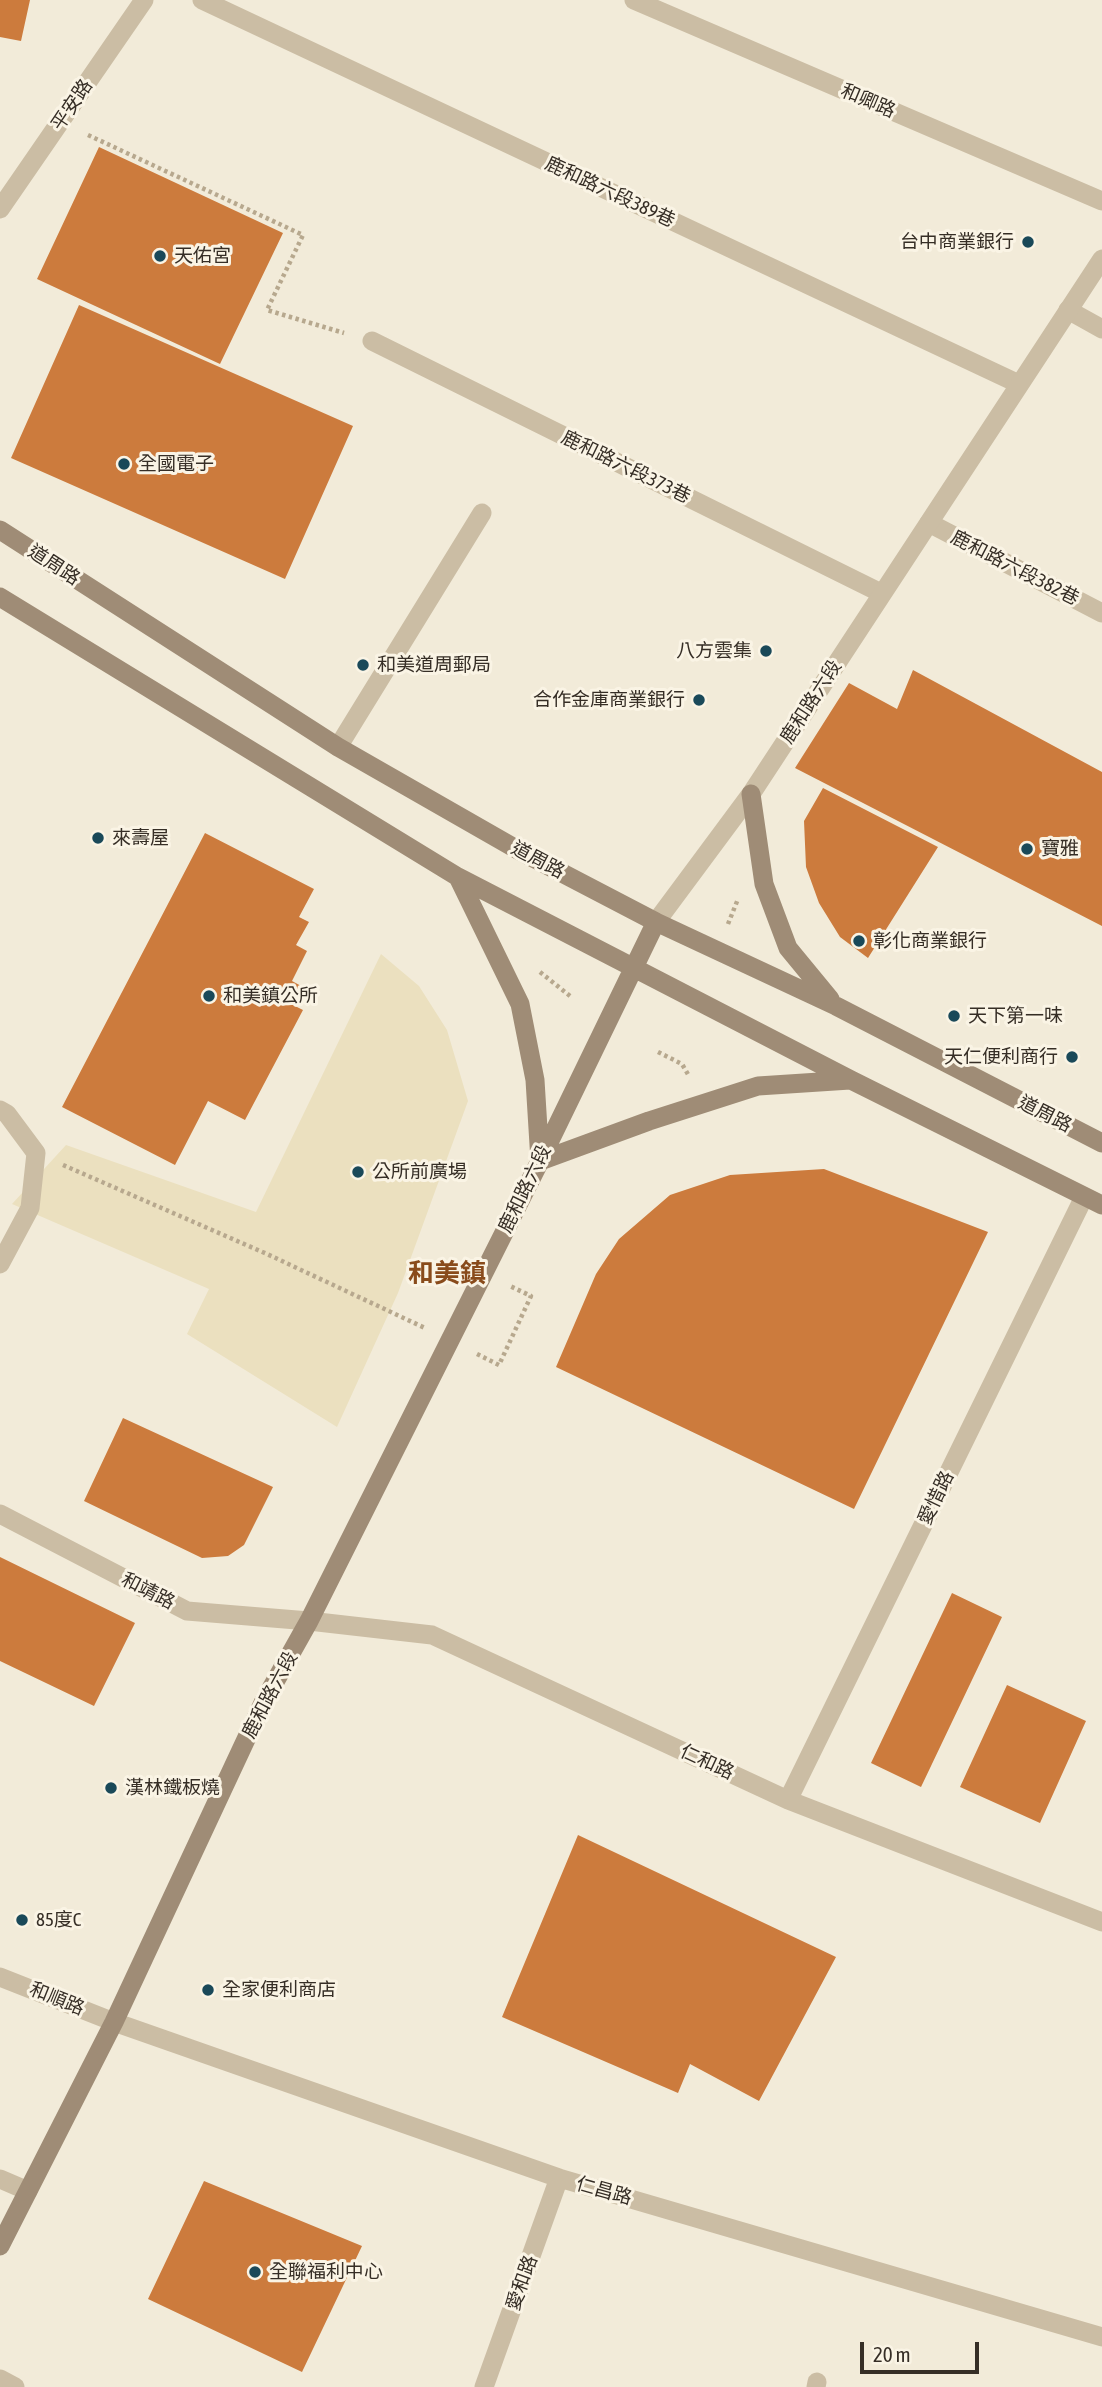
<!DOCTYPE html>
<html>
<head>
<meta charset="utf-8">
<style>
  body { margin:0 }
  #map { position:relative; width:1102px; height:2387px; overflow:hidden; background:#f2ebd9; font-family:"Asap Condensed",sans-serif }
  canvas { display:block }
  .scale { position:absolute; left:860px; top:2342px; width:119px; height:32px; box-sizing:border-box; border:4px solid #362e26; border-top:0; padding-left:9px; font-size:21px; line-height:24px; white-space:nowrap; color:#362e26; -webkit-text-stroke:5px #faf4e5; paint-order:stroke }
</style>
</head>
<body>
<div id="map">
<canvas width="1102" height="2387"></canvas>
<div class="scale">20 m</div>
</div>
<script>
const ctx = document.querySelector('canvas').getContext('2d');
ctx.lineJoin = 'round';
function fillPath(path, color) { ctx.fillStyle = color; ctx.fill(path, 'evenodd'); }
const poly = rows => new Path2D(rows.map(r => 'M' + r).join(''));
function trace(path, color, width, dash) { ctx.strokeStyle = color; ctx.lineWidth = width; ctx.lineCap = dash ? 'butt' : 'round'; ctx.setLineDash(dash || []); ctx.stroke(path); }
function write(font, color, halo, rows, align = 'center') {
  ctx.font = font + ' "Asap Condensed","Noto Sans TC",sans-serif'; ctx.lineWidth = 6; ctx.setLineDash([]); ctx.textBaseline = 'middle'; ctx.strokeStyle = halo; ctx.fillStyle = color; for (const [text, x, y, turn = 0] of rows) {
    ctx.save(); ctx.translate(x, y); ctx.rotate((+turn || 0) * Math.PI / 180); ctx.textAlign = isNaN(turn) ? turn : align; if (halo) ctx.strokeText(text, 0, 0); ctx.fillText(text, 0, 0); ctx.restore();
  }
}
fillPath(poly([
  [381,954,419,986,447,1030,468,1101,398,1293,337,1427,187,1334,209,1289,12,1204,66,1145,256,1212]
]), '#ebe0bf');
fillPath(poly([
  [0,0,30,0,21,41,0,37],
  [99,147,283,233,220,364,37,279],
  [79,305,353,426,285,579,11,458],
  [913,670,1102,772,1102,926,795,768,849,683,897,709],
  [823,788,938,847,868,958,840,937,819,903,806,867,804,821],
  [205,833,314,889,299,917,309,922,296,945,307,951,292,981,303,987,293,1005,303,1010,245,1120,208,1101,175,1165,62,1107],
  [824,1169,988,1232,854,1509,556,1367,596,1274,619,1239,670,1195,730,1175],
  [123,1418,273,1487,244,1545,228,1556,202,1558,84,1501],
  [0,1557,135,1623,94,1706,0,1661],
  [952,1593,1002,1617,921,1787,871,1763],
  [1007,1685,1086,1721,1040,1823,960,1787],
  [578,1835,836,1957,759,2101,690,2064,678,2093,502,2017],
  [204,2181,362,2246,302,2372,148,2299]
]), '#cc7b3d');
trace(poly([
  [88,135,303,235,267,310,344,333],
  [728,924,738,899],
  [540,972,570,996],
  [658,1052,682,1064,689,1076],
  [63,1165,267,1254,425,1328],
  [477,1354,499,1365,531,1296,510,1286]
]), '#b7a88e', 4.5, [3.5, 3.5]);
trace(poly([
  [202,0,1019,384],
  [1068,310,1102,329],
  [372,341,881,593],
  [929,523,1102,613],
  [338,747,482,513],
  [0,2179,28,2191],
  [816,2387,817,2382]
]), '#cbbda4', 19);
trace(poly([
  [634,0,1102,201],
  [0,209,144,0],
  [0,1110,7,1114,36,1153,30,1208,0,1264],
  [0,1514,187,1611,309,1621,432,1635,788,1800,1102,1922],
  [788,1800,1084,1197],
  [0,1977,114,2022,559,2178,1102,2337],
  [0,2379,15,2387],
  [484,2387,559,2178]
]), '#cbbda4', 19);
trace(poly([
  [656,922,751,794,1102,259]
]), '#cbbda4', 19);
trace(poly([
  [0,530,338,747,518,850,656,922,836,1006,1102,1143],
  [0,597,458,877,851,1080,1102,1205],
  [751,794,764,884,788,948,830,999],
  [458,877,520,1004,535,1080,540,1161,649,1121,758,1086,850,1080],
  [0,2246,114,2022,263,1703,309,1621,540,1161,656,922]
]), '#9f8c76', 19);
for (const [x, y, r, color] of [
  [1028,242,7,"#1a4959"],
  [160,256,7,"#1a4959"],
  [124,464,7,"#1a4959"],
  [766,651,7,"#1a4959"],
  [363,665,7,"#1a4959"],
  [699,700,7,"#1a4959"],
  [98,838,7,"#1a4959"],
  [1027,849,7,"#1a4959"],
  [859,941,7,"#1a4959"],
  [209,996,7,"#1a4959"],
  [954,1016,7,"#1a4959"],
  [1072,1057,7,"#1a4959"],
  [358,1172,7,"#1a4959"],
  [111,1788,7,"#1a4959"],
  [22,1920,7,"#1a4959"],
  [208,1990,7,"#1a4959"],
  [255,2272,7,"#1a4959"]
]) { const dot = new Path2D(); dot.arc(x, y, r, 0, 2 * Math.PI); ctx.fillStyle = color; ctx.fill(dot); trace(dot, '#faf4e5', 2.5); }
write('19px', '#362e26', '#faf4e5', [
  ["和卿路",868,101,23],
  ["平安路",72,105,-56],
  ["鹿和路六段389巷",610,192,25],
  ["鹿和路六段373巷",626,467,26],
  ["道周路",54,565,33],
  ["鹿和路六段382巷",1015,568,27],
  ["鹿和路六段",811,702,-57],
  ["道周路",538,860,28],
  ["道周路",1045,1114,27],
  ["鹿和路六段",525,1189,-64],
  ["愛惜路",936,1498,-64],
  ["和靖路",148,1591,27],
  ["鹿和路六段",270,1695,-62],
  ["仁和路",707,1762,25],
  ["和順路",57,1999,22],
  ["仁昌路",604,2191,16],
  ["愛和路",522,2283,-70]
]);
write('19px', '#362e26', '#faf4e5', [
  ["台中商業銀行",1014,242,"right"],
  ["天佑宮",174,256],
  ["全國電子",138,464],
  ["八方雲集",752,651,"right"],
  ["和美道周郵局",377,665],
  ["合作金庫商業銀行",685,700,"right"],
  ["來壽屋",112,838],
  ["寶雅",1041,849],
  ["彰化商業銀行",873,941],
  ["和美鎮公所",223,996],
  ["天下第一味",968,1016],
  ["天仁便利商行",1058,1057,"right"],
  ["公所前廣場",372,1172],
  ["漢林鐵板燒",125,1788],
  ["85度C",36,1920],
  ["全家便利商店",222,1990],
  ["全聯福利中心",269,2272]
], 'left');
write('bold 26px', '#894b1b', '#faf4e5', [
  ["和美鎮",447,1274]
]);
</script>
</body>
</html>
